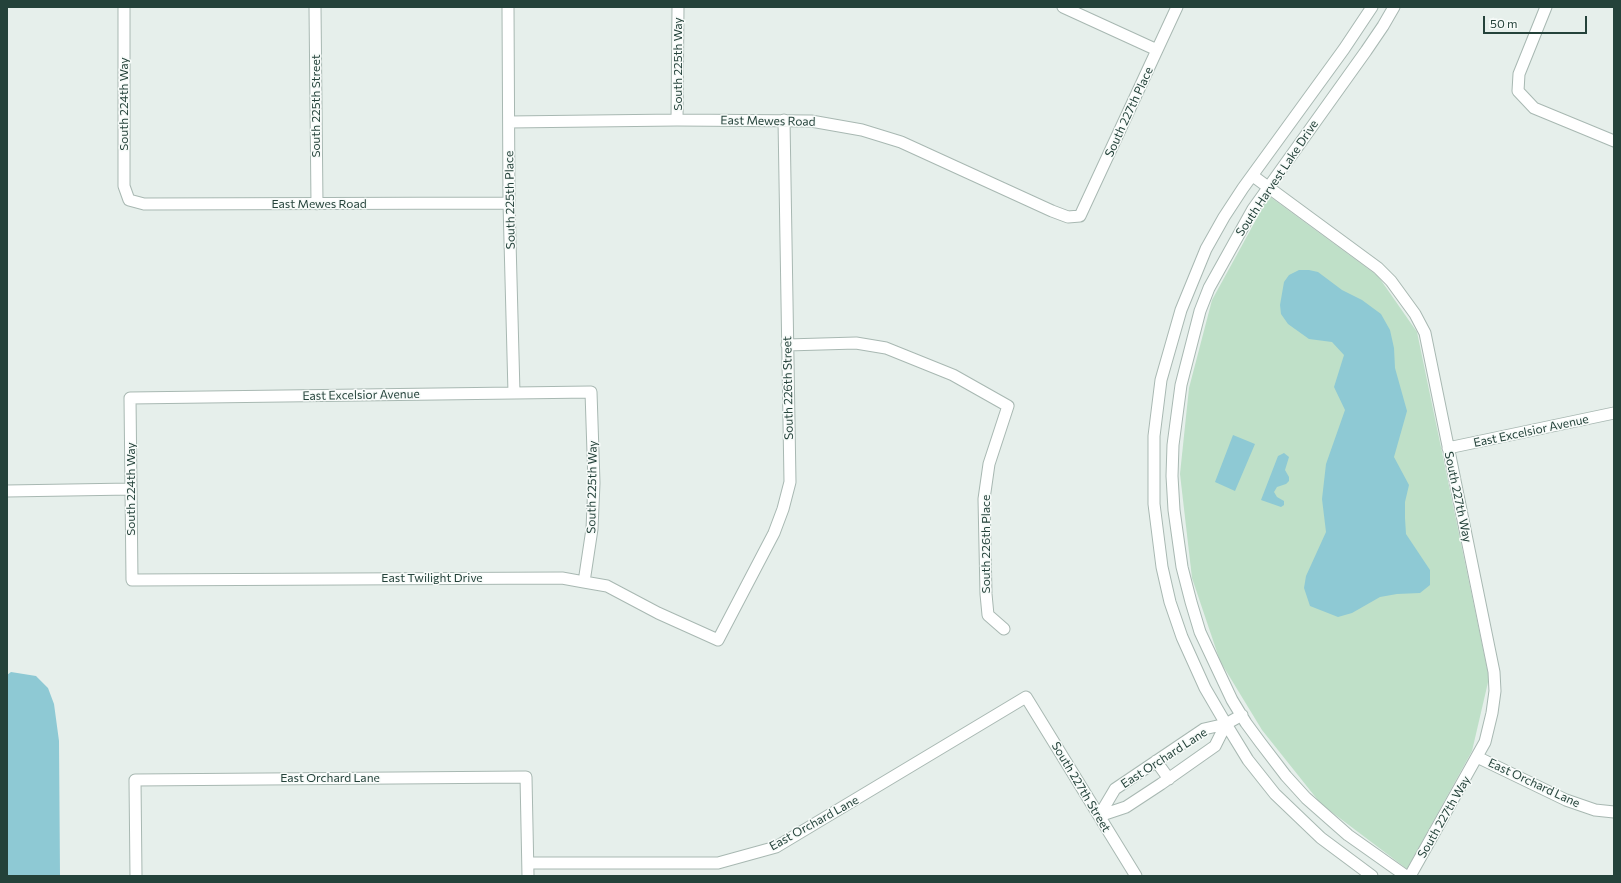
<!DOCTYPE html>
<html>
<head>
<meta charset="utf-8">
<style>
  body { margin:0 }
  #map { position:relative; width:1621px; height:883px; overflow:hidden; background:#e6efeb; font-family:Commissioner,sans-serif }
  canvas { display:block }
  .frame { position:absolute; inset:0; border:8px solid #24423a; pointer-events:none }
  .scale { position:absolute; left:1483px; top:16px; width:104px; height:18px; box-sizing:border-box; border:2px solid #24423a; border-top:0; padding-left:5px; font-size:12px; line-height:14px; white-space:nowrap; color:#24423a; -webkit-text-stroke:3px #f7fbf9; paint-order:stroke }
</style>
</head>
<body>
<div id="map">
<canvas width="1621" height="883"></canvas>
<div class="frame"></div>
<div class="scale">50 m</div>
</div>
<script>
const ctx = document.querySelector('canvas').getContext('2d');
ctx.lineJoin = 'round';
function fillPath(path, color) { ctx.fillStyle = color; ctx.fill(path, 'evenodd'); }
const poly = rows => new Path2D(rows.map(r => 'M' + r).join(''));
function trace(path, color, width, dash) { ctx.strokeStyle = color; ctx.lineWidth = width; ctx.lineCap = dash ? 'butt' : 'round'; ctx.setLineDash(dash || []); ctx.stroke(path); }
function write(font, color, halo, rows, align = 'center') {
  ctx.font = font + ' Commissioner,sans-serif'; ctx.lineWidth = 3; ctx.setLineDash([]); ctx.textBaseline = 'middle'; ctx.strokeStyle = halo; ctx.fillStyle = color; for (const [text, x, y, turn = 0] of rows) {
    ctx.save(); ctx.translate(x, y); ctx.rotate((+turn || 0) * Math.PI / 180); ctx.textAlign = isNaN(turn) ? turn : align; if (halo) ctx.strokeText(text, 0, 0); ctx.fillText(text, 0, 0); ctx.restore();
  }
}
fillPath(poly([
  [1269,196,1378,276,1417,332,1489,678,1472,751,1407,869,1321,804,1262,730,1220,661,1192,578,1180,474,1189,388,1212,300]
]), '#bfe0c8');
fillPath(poly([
  [1299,270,1309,270,1318,272,1342,290,1362,300,1381,314,1390,330,1394,348,1395,368,1407,411,1394,457,1409,485,1405,502,1405,518,1406,534,1430,570,1430,585,1420,593,1397,594,1380,597,1352,613,1338,617,1310,606,1304,588,1306,576,1326,532,1322,499,1326,464,1345,410,1334,387,1344,355,1332,342,1309,339,1288,324,1281,314,1280,305,1284,282,1289,275],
  [1233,435,1255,444,1235,491,1215,482],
  [1284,453,1289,457,1285,470,1289,477,1289,481,1286,484,1277,487,1274,492,1277,497,1284,501,1284,505,1281,507,1261,500,1278,456],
  [11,672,36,676,48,688,54,704,59,741,60,876,7,876,7,675]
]), '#8ec9d4');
const street = poly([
  [124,7,124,186,129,200,144,204,509,203],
  [315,7,317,204],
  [508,7,509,203,514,393],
  [1063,7,1157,50],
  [1372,7,1344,49,1243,188,1224,217,1206,249,1181,310,1161,380,1154,436,1154,504,1162,567,1170,602,1182,637,1205,688,1226,724,1248,760,1275,794,1321,838,1372,876],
  [1394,7,1383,26,1366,51,1253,209,1209,288,1200,311,1181,385,1173,445,1172,476,1174,510,1182,567,1191,602,1200,632,1232,700,1246,723,1260,742,1286,776,1306,798,1348,835,1406,876],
  [1546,7,1519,74,1518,91,1534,108,1614,141],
  [677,120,678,7],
  [509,122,677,120,811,121,862,130,901,142,1052,211,1068,217,1080,216,1177,7],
  [1253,176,1378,268,1391,281,1415,314,1425,333,1494,672,1495,691,1492,713,1485,742,1410,876],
  [787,345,856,343,886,348,953,375,1008,406,989,464,984,499,986,594,988,615,1004,629],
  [1448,448,1614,413],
  [7,491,131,489],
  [584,582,592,529,594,483,591,392,130,398,132,580,562,578,584,582,607,586,658,613,718,640,774,533,783,509,790,482,784,120],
  [1477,757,1566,800,1595,810,1614,812],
  [1156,761,1169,779],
  [1099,816,1115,789,1204,729,1226,724,1242,715],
  [1099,816,1126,807,1161,784,1215,746,1226,724],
  [528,863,718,863,776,847,1026,697,1136,876],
  [136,876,135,780,526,777,528,876]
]);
trace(street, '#a8b8b2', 13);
trace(street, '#fff', 11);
write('12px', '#24423a', '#f7fbf9', [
  ["South 225th Way",678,64,-90],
  ["South 224th Way",124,104,-90],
  ["South 225th Street",316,106,-90],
  ["South 227th Place",1129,112,-65],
  ["East Mewes Road",768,121,1],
  ["South Harvest Lake Drive",1277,178,-56],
  ["South 225th Place",510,200,-91],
  ["East Mewes Road",319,204],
  ["South 226th Street",788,388,-91],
  ["East Excelsior Avenue",361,395,-1],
  ["East Excelsior Avenue",1531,431,-12],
  ["South 225th Way",592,487,-89],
  ["South 224th Way",131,489,-90],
  ["South 227th Way",1458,497,78],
  ["South 226th Place",986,544,-90],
  ["East Twilight Drive",432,578],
  ["East Orchard Lane",1164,758,-33],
  ["East Orchard Lane",330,778],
  ["East Orchard Lane",1534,783,25],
  ["South 227th Street",1081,787,59],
  ["South 227th Way",1444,817,-60],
  ["East Orchard Lane",814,823,-29]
]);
</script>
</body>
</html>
